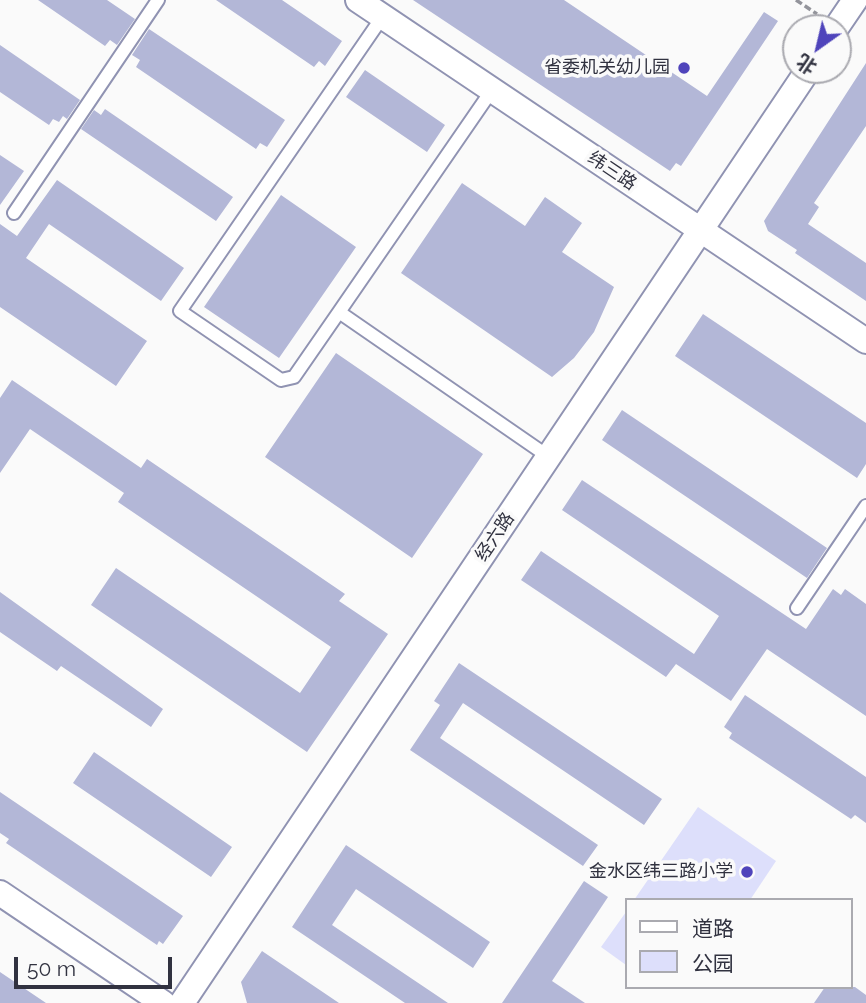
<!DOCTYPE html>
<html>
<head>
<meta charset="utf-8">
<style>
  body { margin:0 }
  #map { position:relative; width:866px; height:1003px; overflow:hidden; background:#fafafa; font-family:Raleway,"Noto Sans SC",sans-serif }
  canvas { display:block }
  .legend { position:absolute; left:625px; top:898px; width:228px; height:91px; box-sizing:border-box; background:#fafafa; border:2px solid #aaaab0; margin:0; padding:9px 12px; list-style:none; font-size:21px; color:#313240 }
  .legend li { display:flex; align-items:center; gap:14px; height:35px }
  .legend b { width:35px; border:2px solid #aaaab0 }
  .north { position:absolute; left:782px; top:14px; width:70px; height:70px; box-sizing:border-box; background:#fafafa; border:2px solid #aaaab0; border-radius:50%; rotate:214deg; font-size:19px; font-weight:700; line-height:28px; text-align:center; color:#313240 }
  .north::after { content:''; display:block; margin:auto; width:24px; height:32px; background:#4f44bb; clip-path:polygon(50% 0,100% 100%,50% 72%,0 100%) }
  .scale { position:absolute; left:14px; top:957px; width:158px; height:32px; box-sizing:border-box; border:4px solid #313240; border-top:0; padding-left:9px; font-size:21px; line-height:24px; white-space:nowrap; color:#313240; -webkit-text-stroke:5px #fafafa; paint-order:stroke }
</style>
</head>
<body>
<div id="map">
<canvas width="866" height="1003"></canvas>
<ul class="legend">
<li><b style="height:9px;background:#fff"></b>道路</li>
<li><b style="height:19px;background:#dddffb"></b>公园</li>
</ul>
<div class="north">北</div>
<div class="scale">50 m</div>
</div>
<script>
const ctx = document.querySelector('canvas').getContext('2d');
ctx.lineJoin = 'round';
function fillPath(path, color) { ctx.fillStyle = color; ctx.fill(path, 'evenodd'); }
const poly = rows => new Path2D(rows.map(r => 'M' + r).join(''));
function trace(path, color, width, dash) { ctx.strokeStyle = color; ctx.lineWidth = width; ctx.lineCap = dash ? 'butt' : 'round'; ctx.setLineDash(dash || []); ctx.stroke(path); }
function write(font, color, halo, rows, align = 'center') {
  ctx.font = font + ' Raleway,"Noto Sans SC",sans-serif'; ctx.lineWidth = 7; ctx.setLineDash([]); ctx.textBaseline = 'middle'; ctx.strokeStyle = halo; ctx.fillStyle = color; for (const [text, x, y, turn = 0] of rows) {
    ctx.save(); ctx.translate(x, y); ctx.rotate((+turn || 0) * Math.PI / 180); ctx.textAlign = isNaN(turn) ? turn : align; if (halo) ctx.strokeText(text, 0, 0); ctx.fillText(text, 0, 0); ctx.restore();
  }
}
fillPath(poly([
  [698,807,776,861,750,900,634,900],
  [626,912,626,965,601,947]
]), '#dddffb');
fillPath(poly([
  [38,0,107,0,135,19,117,45,110,40,105,46],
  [216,0,282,0,342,41,325,66,319,61,314,67],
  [413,0,564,0,707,96,764,12,778,21,681,166,676,163,670,171],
  [149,29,285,120,267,147,260,143,256,149,136,67,140,60,132,55],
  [0,45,80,100,67,119,63,116,59,122,53,119,49,125,0,92],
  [866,63,866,126,814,203,819,207,808,224,866,263,866,301,795,253,797,250,768,231,764,221],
  [365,70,445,125,427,152,346,97],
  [105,109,233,197,216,221,81,129,94,110,101,115],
  [0,155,24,171,0,205],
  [57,180,184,268,161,301,49,224,26,258,147,341,116,386,0,307,0,224,17,236],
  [462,183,525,226,545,197,582,223,562,252,614,287,594,332,574,358,552,377,401,273],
  [281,195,356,247,279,358,204,307],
  [703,314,866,423,866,464,857,478,675,356],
  [336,353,483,454,412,558,265,457],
  [12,380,141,468,147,459,345,594,339,601,388,634,307,752,91,605,116,568,300,693,331,647,118,502,124,493,30,429,0,473,0,398],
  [622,410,827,548,807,578,602,440],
  [582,480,806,629,833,589,841,595,845,589,866,604,866,716,767,649,731,701,676,664,666,677,521,580,541,551,694,654,719,616,562,510],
  [0,592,163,709,151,727,61,666,57,671,0,632],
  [459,663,662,799,644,825,463,703,440,738,598,845,583,866,410,750,440,705,434,701],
  [745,695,866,777,866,823,855,815,851,819,729,738,732,733,724,727],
  [94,752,232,847,211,877,73,783],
  [0,792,183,916,163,944,159,941,157,945,6,843,9,839,0,833],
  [346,845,490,942,473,968,356,889,332,925,448,1003,405,1003,292,927],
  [584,881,608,897,552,981,585,1003,502,1003],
  [262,951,339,1003,247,1003,241,982],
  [0,972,46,1003,0,1003],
  [825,987,855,987,866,995,866,1003,814,1003]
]), '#b3b7d7');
const service = poly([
  [383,16,180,311,281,380,294,377,339,312,549,457],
  [14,213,158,0],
  [339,312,492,90],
  [797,608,866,506]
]);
const minor = poly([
  [358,0,866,341],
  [836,28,855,0],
  [0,893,163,1003],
  [182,1003,808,70]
]);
trace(service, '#9093b2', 16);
trace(minor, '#9093b2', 28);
trace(poly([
  [796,0,817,14]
]), '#93949b', 3.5, [7, 3.5]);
trace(service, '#fff', 12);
trace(minor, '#fff', 24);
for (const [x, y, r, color] of [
  [684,68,7,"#4f44bb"],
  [747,872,7,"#4f44bb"]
]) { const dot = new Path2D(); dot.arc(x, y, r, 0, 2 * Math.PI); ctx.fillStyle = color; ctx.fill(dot); trace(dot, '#fafafa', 2.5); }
write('18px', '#313240', '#fafafa', [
  ["省委机关幼儿园",670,68],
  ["金水区纬三路小学",733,872]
], 'right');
write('18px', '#313240', '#fafafa', [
  ["纬三路",612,171,34],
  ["经六路",495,537,-56]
]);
</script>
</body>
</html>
